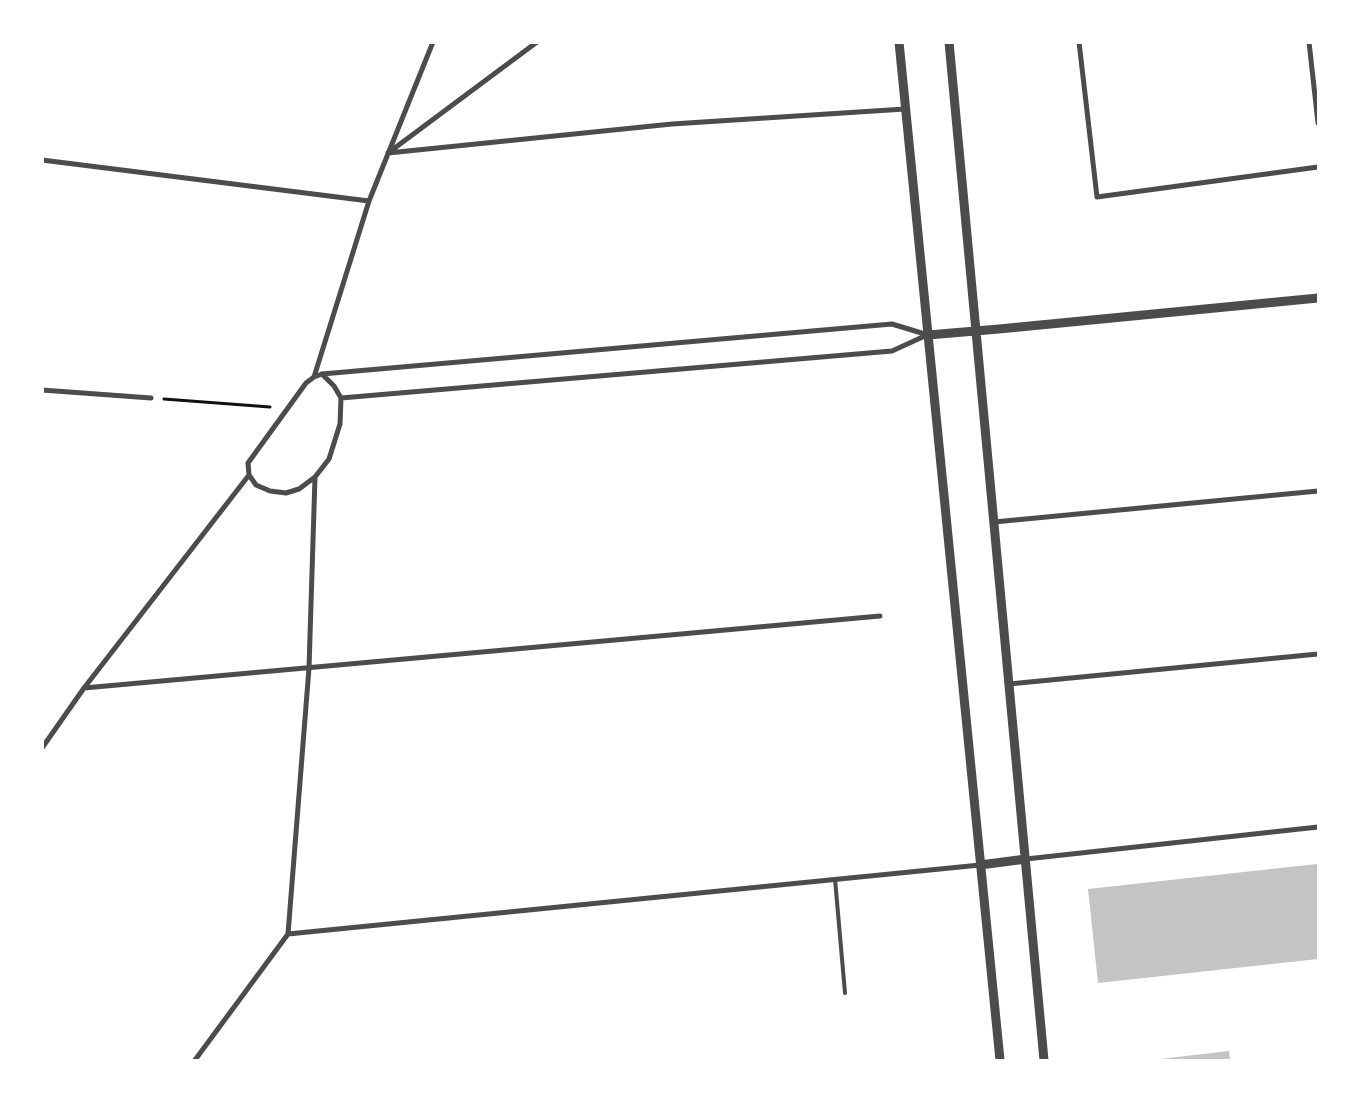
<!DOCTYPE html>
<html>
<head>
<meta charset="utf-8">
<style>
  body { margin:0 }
  #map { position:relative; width:1361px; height:1103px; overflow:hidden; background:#fff; font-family:Raleway,sans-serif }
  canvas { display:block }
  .frame { position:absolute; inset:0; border:44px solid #fff; pointer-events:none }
</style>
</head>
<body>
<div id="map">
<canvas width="1361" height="1103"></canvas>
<div class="frame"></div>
</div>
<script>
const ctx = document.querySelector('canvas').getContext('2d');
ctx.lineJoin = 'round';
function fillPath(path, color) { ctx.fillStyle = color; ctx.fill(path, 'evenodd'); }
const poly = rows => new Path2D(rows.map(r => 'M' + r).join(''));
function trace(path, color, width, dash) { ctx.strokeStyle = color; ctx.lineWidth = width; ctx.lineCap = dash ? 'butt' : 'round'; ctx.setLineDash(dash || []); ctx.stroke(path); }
fillPath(poly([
  [1317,864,1318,959,1098,983,1088,889],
  [1229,1051,1230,1060,1160,1060,1160,1059]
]), '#c4c4c4');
trace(poly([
  [164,399,270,407]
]), '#111', 3);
trace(poly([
  [835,879,845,993]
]), '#4c4c4c', 4);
trace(poly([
  [1079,42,1097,197,1318,167],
  [1309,42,1318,123],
  [388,153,672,124,905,109],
  [388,153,537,42],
  [42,160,369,201],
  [322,374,892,324,928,335],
  [322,374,334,386,341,398,340,424,329,459,315,477,299,489,286,493,270,491,256,485,249,475,248,463,306,383,314,377,322,374],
  [314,377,369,201,433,42],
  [42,390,151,398],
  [341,398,892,351,927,335],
  [994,522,1318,491],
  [1009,684,1318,654],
  [84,688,880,616],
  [42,748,84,688,249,475],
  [1026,859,1318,827],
  [288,934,980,865],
  [288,934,309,668,315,477],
  [195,1060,288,934]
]), '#4c4c4c', 5);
trace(poly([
  [899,42,1000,1060],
  [949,42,1044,1060],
  [928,335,999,329,1318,298],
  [980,865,1026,859]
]), '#4c4c4c', 9);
</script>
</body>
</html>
